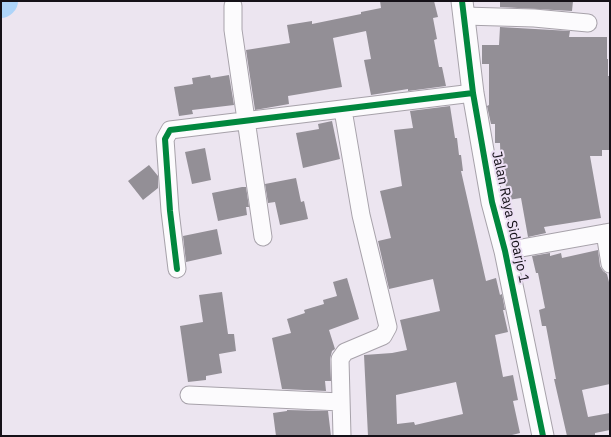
<!DOCTYPE html>
<html>
<head>
<meta charset="utf-8">
<style>
  body { margin:0 }
  #map { position:relative; width:611px; height:437px; overflow:hidden; background:#ece5f0; font-family:"IBM Plex Sans",sans-serif }
  canvas { display:block }
  .frame { position:absolute; inset:0; border:2px solid #151118; pointer-events:none }
</style>
</head>
<body>
<div id="map">
<canvas width="611" height="437"></canvas>
<div class="frame"></div>
</div>
<script>
const ctx = document.querySelector('canvas').getContext('2d');
ctx.lineJoin = 'round';
const poly = rows => new Path2D(rows.map(r => 'M' + r).join(''));
function trace(path, color, width, dash) { ctx.strokeStyle = color; ctx.lineWidth = width; ctx.lineCap = dash ? 'butt' : 'round'; ctx.setLineDash(dash || []); ctx.stroke(path); }
function fillPath(path, color) { ctx.fillStyle = color; ctx.fill(path, 'evenodd'); }
function write(font, color, halo, rows, align = 'center') {
  ctx.font = font + ' "IBM Plex Sans",sans-serif'; ctx.lineWidth = 4; ctx.setLineDash([]); ctx.textBaseline = 'middle'; ctx.strokeStyle = halo; ctx.fillStyle = color; for (const [text, x, y, turn = 0] of rows) {
    ctx.save(); ctx.translate(x, y); ctx.rotate((+turn || 0) * Math.PI / 180); ctx.textAlign = isNaN(turn) ? turn : align; if (halo) ctx.strokeText(text, 0, 0); ctx.fillText(text, 0, 0); ctx.restore();
  }
}
trace(poly([
  [1,2,2,1]
]), '#aed4f9', 32);
fillPath(poly([
  [380,1,434,1,438,17,433,18,437,39,434,40,439,67,442,67,446,86,408,91,408,89,371,95,364,60,371,59,366,31,333,38,342,87,288,96,289,104,255,110,246,50,290,43,287,25,312,21,312,24,361,14,361,12,381,8],
  [500,1,573,1,572,11,500,7],
  [500,27,570,31,569,37,607,37,607,59,608,59,608,76,610,76,610,150,602,150,602,156,590,156,601,218,544,227,546,233,528,237,521,198,508,200,504,174,501,174,500,143,495,143,495,124,491,124,487,106,489,105,489,64,482,64,482,45,499,45],
  [210,75,211,78,229,75,234,105,192,110,193,114,179,116,174,87,193,84,192,78],
  [450,106,455,138,457,138,459,155,461,155,463,171,461,171,486,281,496,278,500,295,502,294,505,310,503,310,508,332,495,335,503,377,513,375,518,400,513,401,520,433,508,436,368,436,364,355,392,353,407,350,400,320,440,311,433,279,389,289,378,241,391,238,380,191,402,186,394,130,413,128,410,111],
  [456,382,463,414,415,425,414,422,397,424,396,395],
  [332,121,340,159,303,168,296,133,319,129,318,124],
  [205,148,211,180,192,184,185,152],
  [149,165,158,176,158,188,143,200,128,181],
  [296,178,301,202,304,201,308,219,280,225,275,202,268,203,265,184],
  [242,187,246,187,249,207,246,207,247,215,218,221,212,193],
  [217,229,222,254,186,262,183,236],
  [598,250,600,266,603,271,607,274,610,286,610,384,582,390,588,417,610,413,610,430,595,433,595,436,567,436,554,379,556,379,546,326,542,326,539,310,545,308,538,273,536,273,532,256,550,253,550,256,561,253,562,258],
  [347,278,359,319,329,330,335,349,332,351,330,359,331,381,325,381,326,391,282,389,272,338,291,333,287,319,305,313,304,310,324,304,323,300,337,296,333,282],
  [222,292,228,334,234,334,236,351,219,354,222,373,206,376,206,380,188,382,180,326,203,322,199,295],
  [287,410,328,411,331,436,276,436,273,413,287,411]
]), '#938f96');
const minor = poly([
  [233,6,233,30,263,237],
  [464,16,534,18,588,23],
  [605,233,610,264],
  [505,251,610,232],
  [177,269,170,211,165,139,170,130,473,93],
  [189,395,341,402],
  [342,436,340,359,345,352,383,336,388,327,361,215,343,110]
]);
const tertiary = poly([
  [462,1,473,93,492,202,505,251,543,436]
]);
trace(minor, '#a7a2aa', 19);
trace(tertiary, '#a7a2aa', 23);
trace(minor, '#fcfbfd', 17);
trace(tertiary, '#fcfbfd', 21);
trace(poly([
  [462,1,473,93,492,202,505,251,543,436],
  [177,269,170,211,165,139,170,130,473,93]
]), '#00873e', 6);
write('14px', '#151118', '#ede0f5', [
  ["Jalan Raya Sidoarjo 1",510,217,78]
]);
</script>
</body>
</html>
